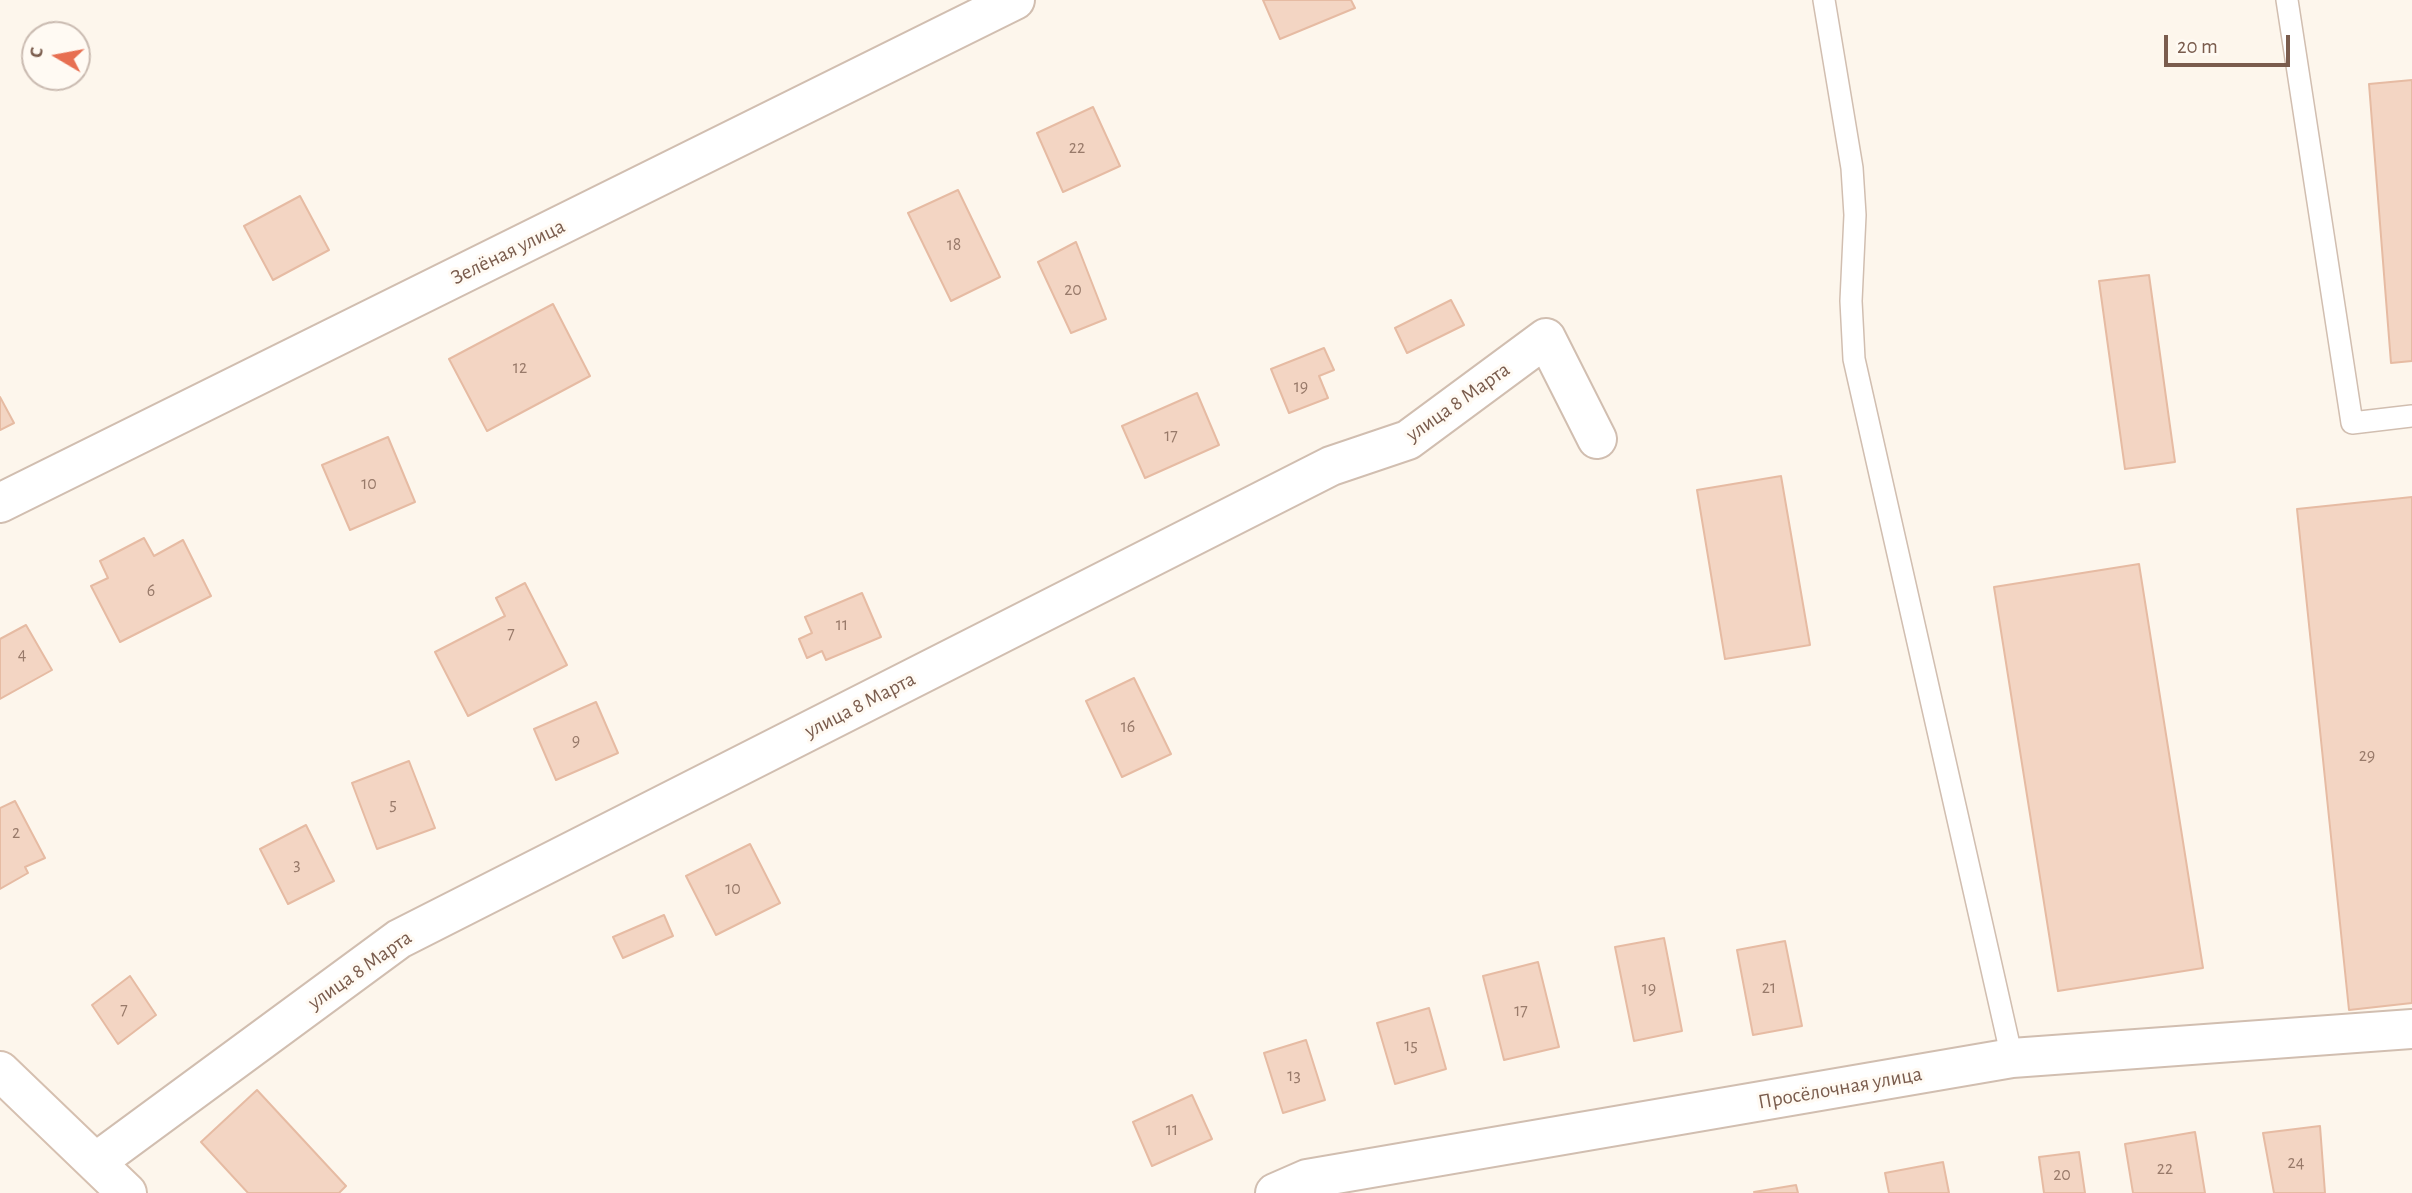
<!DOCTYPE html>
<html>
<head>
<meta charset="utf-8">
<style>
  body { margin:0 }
  #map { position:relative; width:2412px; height:1193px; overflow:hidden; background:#fdf6ec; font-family:"Alegreya Sans",sans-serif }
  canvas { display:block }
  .north { position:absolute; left:21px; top:21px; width:70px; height:70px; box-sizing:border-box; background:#fffaf3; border:2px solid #cabbb1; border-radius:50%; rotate:280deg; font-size:19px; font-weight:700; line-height:28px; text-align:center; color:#7a5c4d }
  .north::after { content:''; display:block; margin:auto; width:24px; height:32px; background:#e76f51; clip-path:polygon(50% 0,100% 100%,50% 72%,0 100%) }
  .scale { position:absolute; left:2164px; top:35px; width:126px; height:32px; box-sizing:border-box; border:4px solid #7a5c4d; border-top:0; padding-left:9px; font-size:21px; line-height:24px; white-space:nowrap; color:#7a5c4d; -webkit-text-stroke:5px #fffaf3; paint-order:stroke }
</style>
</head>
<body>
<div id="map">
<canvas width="2412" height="1193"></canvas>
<div class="north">С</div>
<div class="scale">20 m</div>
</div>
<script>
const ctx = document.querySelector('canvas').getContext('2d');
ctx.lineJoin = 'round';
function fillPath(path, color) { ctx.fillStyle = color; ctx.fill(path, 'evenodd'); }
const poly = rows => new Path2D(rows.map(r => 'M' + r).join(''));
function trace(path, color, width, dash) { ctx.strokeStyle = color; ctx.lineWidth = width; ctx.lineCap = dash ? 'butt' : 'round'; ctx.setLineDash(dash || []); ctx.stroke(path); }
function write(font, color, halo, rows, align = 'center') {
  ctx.font = font + ' "Alegreya Sans",sans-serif'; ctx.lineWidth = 6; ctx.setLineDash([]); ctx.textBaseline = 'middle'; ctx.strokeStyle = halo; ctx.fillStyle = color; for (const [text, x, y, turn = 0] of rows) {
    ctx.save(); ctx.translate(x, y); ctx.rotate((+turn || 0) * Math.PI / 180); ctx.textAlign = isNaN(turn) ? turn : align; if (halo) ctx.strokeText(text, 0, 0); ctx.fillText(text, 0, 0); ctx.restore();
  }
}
const building = poly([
  [1263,0,1351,0,1355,8,1280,39,1263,0],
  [2412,80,2412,361,2391,363,2369,84,2412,80],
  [1093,107,1120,166,1063,192,1037,133,1093,107],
  [958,190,1000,277,951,301,908,213,958,190],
  [300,196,329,250,273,280,244,226,300,196],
  [1076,242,1106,319,1071,333,1038,262,1076,242],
  [2149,275,2175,462,2125,469,2099,281,2149,275],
  [1451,300,1464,325,1407,353,1395,328,1451,300],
  [553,304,590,376,487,431,449,359,553,304],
  [1324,348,1334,370,1319,376,1328,398,1289,413,1271,369,1324,348],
  [1197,393,1219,445,1145,478,1122,426,1197,393],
  [0,397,14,423,0,430,0,397],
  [388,437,415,502,350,530,322,465,388,437],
  [1781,476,1810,645,1725,659,1697,490,1781,476],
  [2412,497,2412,1003,2349,1010,2297,509,2412,497],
  [144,538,154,556,183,540,211,596,120,642,91,586,108,578,100,561,144,538],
  [2139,564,2203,968,2058,991,1994,587,2139,564],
  [525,583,567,665,468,716,435,652,505,616,496,598,525,583],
  [862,593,881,637,826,660,822,651,807,658,799,639,812,633,805,617,862,593],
  [26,625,52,670,0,699,0,639,26,625],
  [1134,678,1171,754,1122,777,1086,701,1134,678],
  [596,702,618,753,556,780,534,729,596,702],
  [409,761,435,828,377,849,352,783,409,761],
  [15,801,45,858,25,867,28,873,0,889,0,808,15,801],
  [306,825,334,881,288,904,260,849,306,825],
  [750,844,780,903,716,935,686,876,750,844],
  [664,915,673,936,623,958,613,937,664,915],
  [1664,938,1682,1031,1634,1041,1615,947,1664,938],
  [1785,941,1802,1026,1753,1035,1737,950,1785,941],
  [1538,962,1559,1047,1504,1060,1483,976,1538,962],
  [130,976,156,1015,118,1044,92,1005,130,976],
  [1429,1008,1446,1069,1395,1084,1377,1023,1429,1008],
  [1306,1040,1325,1100,1283,1113,1264,1053,1306,1040],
  [257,1090,346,1186,339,1193,248,1193,201,1142,257,1090],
  [1192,1095,1212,1139,1152,1166,1133,1122,1192,1095],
  [2320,1126,2325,1193,2274,1193,2263,1133,2320,1126],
  [2195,1132,2205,1193,2133,1193,2125,1144,2195,1132],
  [2079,1152,2085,1193,2044,1193,2039,1157,2079,1152],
  [1943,1162,1949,1193,1889,1193,1885,1173,1943,1162],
  [1796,1185,1798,1193,1755,1193,1754,1192,1796,1185]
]);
fillPath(building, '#f3d5c3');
trace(building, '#e6bba3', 2);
const lane = poly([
  [1824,0,1852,168,1855,215,1851,301,1854,359,2012,1058],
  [2287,0,2352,423,2412,416]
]);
const street = poly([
  [0,503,1015,0],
  [96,1162,399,939,1331,466,1408,440,1546,338,1597,439],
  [1275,1193,1307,1179,2012,1058,2412,1029]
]);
const secondary = poly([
  [0,1071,127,1193]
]);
trace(lane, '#d1beb0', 24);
trace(street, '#d1beb0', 42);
trace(secondary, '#d6c0b0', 42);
trace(lane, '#fff', 21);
trace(street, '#fff', 38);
trace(secondary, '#fff', 38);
write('18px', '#987a6a', null, [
  ["22",1077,148],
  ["18",954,245],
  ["20",1073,290],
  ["12",520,368],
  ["19",1301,387],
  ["17",1171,436],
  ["10",369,484],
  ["6",151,591],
  ["11",842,625],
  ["7",511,634],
  ["4",22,655],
  ["16",1128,727],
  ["9",576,741],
  ["29",2367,756],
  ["5",393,805],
  ["2",16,833],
  ["3",297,865],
  ["10",733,889],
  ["21",1769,988],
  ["19",1649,989],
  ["7",124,1010],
  ["17",1521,1011],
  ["15",1411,1046],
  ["13",1294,1076],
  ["11",1172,1130],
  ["24",2296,1163],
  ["22",2165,1169],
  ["20",2062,1175]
]);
write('21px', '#7a5c4d', '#fffaf3', [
  ["Зелёная улица",508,252,-26],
  ["улица 8 Марта",1458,402,-35],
  ["улица 8 Марта",860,705,-27],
  ["улица 8 Марта",360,970,-35],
  ["Просёлочная улица",1840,1088,-10]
]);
</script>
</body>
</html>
